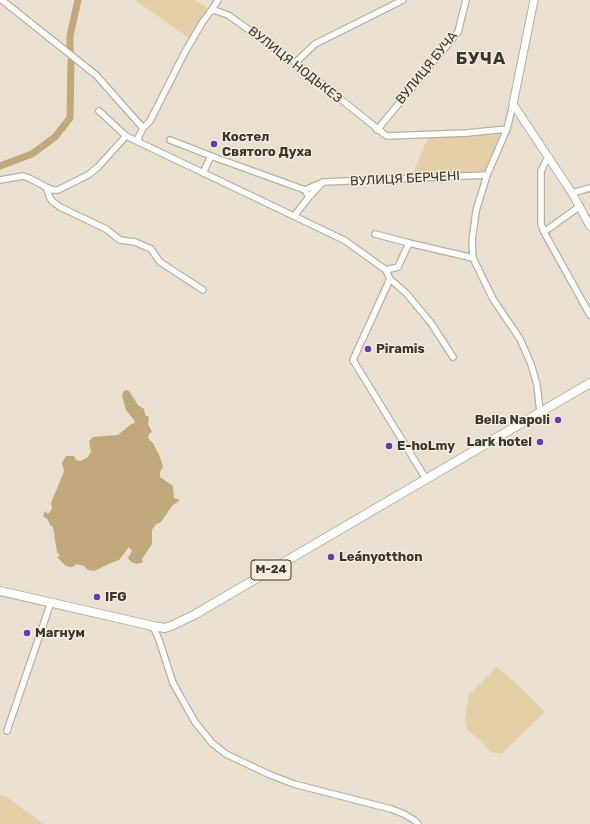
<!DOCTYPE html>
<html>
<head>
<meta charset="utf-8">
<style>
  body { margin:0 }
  canvas { display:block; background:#e9e0d0 }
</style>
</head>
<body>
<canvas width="590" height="824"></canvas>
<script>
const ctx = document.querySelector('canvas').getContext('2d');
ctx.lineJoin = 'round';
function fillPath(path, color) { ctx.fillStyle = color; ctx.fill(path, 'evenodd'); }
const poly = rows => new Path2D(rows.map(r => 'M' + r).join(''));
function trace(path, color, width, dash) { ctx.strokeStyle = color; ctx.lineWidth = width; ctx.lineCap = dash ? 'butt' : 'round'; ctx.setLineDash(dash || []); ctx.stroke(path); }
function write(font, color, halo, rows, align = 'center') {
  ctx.font = font + ' Rubik,sans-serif'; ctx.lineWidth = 3; ctx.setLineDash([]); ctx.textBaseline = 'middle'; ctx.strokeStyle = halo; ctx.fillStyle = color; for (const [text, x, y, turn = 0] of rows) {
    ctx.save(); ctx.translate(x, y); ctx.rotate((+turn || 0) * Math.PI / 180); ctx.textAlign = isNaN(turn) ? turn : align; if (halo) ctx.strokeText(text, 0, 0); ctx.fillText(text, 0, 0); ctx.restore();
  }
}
fillPath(poly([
  [135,0,195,0,208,8,190,39],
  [502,133,486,171,412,175,429,136],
  [497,667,516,683,545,712,501,754,491,752,479,739,467,730,465,717,469,695],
  [0,795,7,797,44,824,0,824]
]), '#e5cfa7');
fillPath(poly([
  [126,390,129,391,138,405,144,409,145,415,149,417,148,424,152,432,149,434,148,438,153,443,160,457,163,467,160,472,160,477,173,486,174,498,180,500,172,506,161,522,155,525,152,530,152,544,142,559,143,562,137,564,131,562,128,558,132,551,129,547,119,560,111,563,94,571,88,570,84,566,76,564,75,566,71,567,66,566,57,557,60,556,57,552,53,527,50,525,48,520,43,516,45,511,48,514,52,509,51,503,63,474,64,470,62,463,66,456,74,456,76,460,80,461,87,458,91,452,89,441,93,437,118,435,131,424,135,423,134,420,126,410,122,396,123,392]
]), '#c0a87b');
trace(poly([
  [70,52,70,36,78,0],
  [0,166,32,154,55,137,70,118,71,61]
]), '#c0a87b', 7);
const minor = poly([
  [2,0,96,75,143,128,138,138,139,142],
  [211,11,218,0],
  [295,63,315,44,403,0],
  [513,104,507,129,487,175,476,211,472,242,473,258,493,299,520,339,531,364,537,385,540,412],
  [99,111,126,136,344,240,386,270,398,267,409,243,473,258],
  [143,128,150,121,185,52,202,23,210,12,214,10,228,15,297,64,384,134,387,136,467,133,507,129],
  [377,130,458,32,466,0],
  [170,140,211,156],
  [549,158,546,161,541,171,541,224,544,232,590,315],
  [203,173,211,156,305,190,309,197],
  [0,180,23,176,29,178,46,187,53,190,58,190,88,175,98,167,126,136],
  [46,187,50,198,53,202,60,207,106,229,120,240,135,242,151,249,160,262,203,290],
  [305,190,321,183],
  [572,193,590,188],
  [294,216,309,197,323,182,487,175],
  [544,232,580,206],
  [375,234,409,243],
  [386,270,390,279,353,360,426,479],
  [390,279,406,293,431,323,453,357],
  [153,626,159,640,173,683,195,722,212,743,226,754,268,774,294,784,391,809,404,814,414,820,418,824],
  [7,731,51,602]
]);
const major = poly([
  [534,0,513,104,572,193,590,226]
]);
const highway = poly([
  [0,591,153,626,165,628,171,626,194,615,322,540,590,383]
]);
trace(minor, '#b8b0a0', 8);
trace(major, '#b8b0a0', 9);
trace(highway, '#b8b0a0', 10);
trace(minor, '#fff', 5.5);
trace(major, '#fff', 7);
trace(highway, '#fff', 8);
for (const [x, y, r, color] of [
  [214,144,4,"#633db6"],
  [368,349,4,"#633db6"],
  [558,420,4,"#633db6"],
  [540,442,4,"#633db6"],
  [389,446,4,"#633db6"],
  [331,557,4,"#633db6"],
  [97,597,4,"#633db6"],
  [27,633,4,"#633db6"]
]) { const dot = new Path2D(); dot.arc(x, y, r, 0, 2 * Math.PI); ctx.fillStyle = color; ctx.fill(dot); trace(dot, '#f6eddd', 1.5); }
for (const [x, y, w] of [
  [271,570,40]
]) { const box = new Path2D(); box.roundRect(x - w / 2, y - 10, w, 20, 3); ctx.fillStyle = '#f6eddd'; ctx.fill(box); trace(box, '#3a3730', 1); }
write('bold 12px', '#3a3730', null, [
  ["М-24",271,570]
]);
write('13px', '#3a3730', '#f6eddd', [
  ["ВУЛИЦЯ НОДЬКЕЗ",295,65,38],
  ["ВУЛИЦЯ БУЧА",427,68,-51],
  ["ВУЛИЦЯ БЕРЧЕНІ",405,179,-3]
]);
write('bold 13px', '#3a3730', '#f6eddd', [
  ["Костел",222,137],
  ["Святого Духа",222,152],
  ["Piramis",376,349],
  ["Bella Napoli",550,420,"right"],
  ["Lark hotel",532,442,"right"],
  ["E-hoLmy",397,446],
  ["Leányotthon",339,557],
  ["IFG",105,597],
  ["Магнум",35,633]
], 'left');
ctx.letterSpacing = '1px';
write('bold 17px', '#3a3730', '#f6eddd', [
  ["БУЧА",481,59]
]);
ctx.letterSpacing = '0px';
</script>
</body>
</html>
